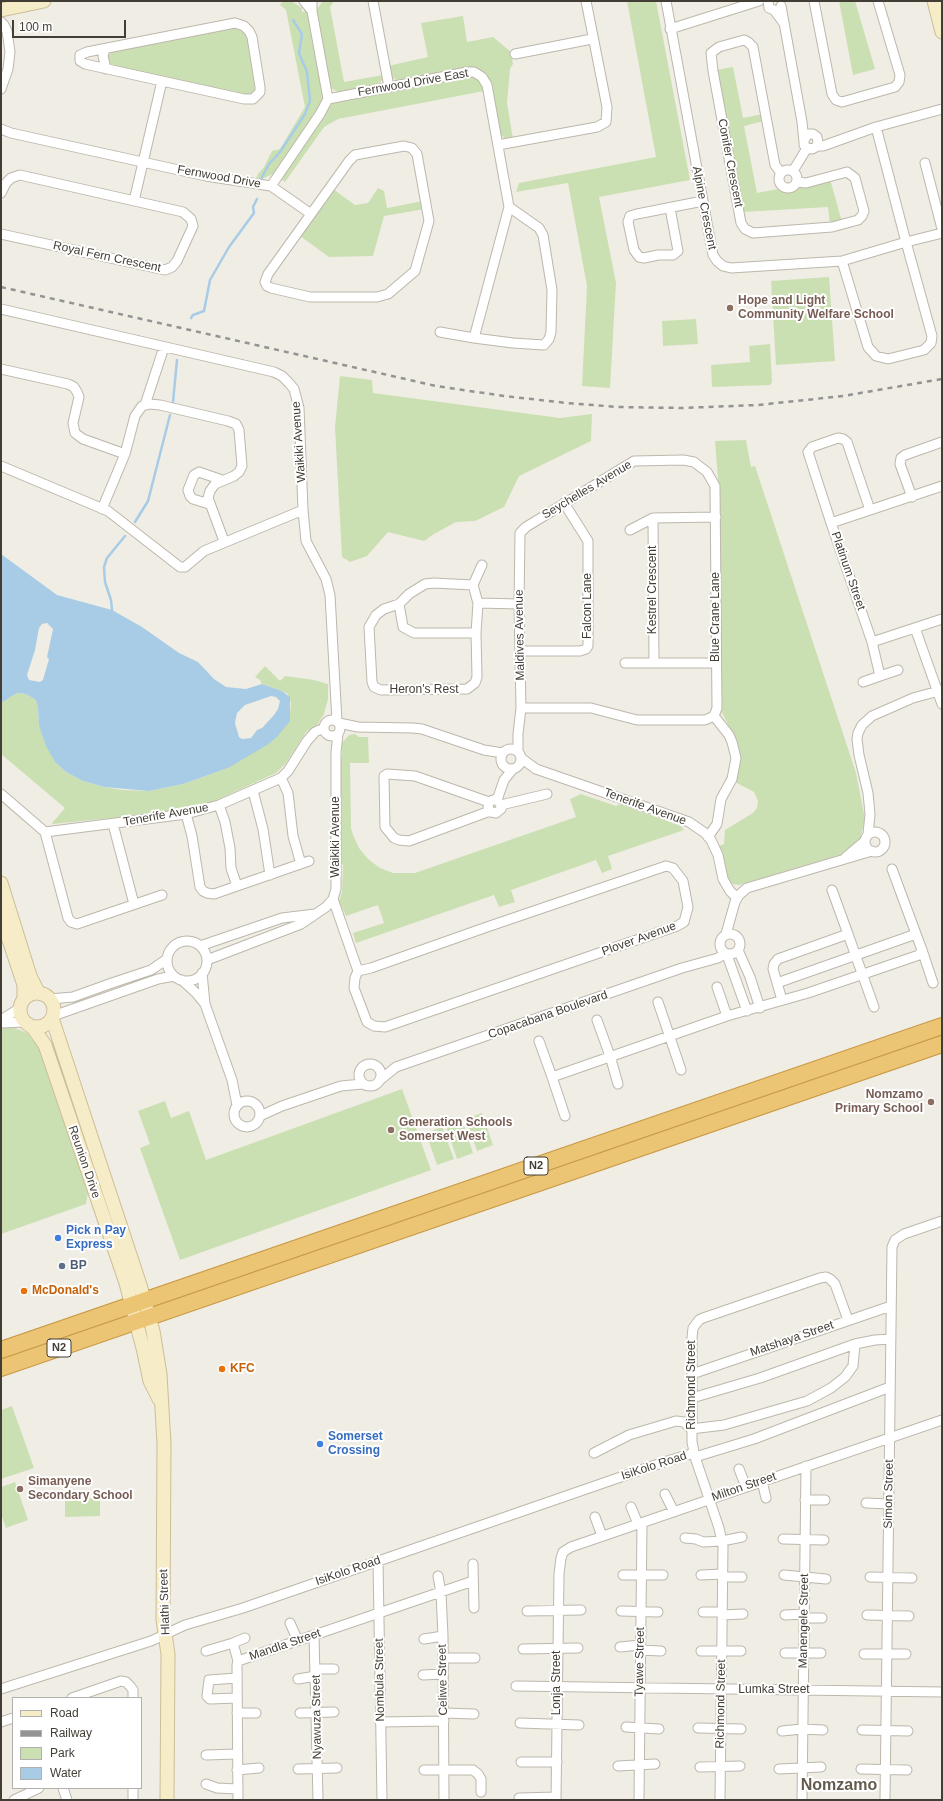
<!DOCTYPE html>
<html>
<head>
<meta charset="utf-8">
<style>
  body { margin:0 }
  #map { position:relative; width:943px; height:1801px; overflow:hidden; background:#f0ede5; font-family:Helvetica,sans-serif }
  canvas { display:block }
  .frame { position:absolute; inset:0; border:2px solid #423d35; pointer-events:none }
  .legend { position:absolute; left:12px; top:1697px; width:130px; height:92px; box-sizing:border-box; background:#fff; border:1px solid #b3b1ae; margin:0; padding:5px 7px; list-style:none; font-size:12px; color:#423d35 }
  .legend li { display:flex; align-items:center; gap:8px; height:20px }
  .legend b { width:20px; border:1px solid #b3b1ae }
  .scale { position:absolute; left:12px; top:20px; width:114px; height:18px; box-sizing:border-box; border:2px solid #423d35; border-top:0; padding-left:5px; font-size:12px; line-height:14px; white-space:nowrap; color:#423d35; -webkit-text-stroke:3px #fff; paint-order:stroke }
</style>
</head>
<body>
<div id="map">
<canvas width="943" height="1801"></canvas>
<div class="frame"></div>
<ul class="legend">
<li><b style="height:5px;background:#f7ecc8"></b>Road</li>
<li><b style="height:5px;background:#939393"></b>Railway</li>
<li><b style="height:11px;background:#cbe0b2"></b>Park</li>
<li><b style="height:11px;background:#a8cce6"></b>Water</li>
</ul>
<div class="scale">100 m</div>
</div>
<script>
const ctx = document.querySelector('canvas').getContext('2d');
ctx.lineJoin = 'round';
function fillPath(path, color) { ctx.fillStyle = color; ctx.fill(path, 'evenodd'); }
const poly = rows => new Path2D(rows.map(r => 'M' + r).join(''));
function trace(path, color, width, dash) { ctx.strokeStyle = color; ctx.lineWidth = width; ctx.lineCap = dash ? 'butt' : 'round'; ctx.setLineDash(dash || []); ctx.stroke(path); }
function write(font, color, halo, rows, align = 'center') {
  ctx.font = font + ' Helvetica,sans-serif'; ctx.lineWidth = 4; ctx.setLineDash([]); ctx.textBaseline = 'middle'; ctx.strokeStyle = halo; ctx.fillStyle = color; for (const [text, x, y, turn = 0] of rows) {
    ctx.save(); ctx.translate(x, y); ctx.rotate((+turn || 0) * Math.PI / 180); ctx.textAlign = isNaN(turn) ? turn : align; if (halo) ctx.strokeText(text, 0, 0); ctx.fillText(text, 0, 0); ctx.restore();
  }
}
fillPath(poly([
  [283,1,291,1,302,8,302,12,306,11,310,22,322,86,322,100,319,109,275,173,262,179,255,180,258,174,264,167,272,151,280,149,305,107,286,10,280,5],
  [323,1,334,1,330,7,344,82,383,75,382,80,378,85,340,93,331,88,318,21,317,9],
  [627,1,656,1,690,180,599,197,616,283,610,388,582,386,587,286,568,183,516,192,519,183,656,157],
  [839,1,855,1,875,69,853,75],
  [463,16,467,42,493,37,511,52,513,64,510,69,507,103,513,139,507,140,500,134,482,71,398,81,391,77,388,66,428,57,421,23],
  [237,27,247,33,257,84,256,92,248,97,109,66,106,56,112,52],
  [733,67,743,118,763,114,764,121,744,126,757,193,778,189,786,192,830,179,842,222,830,225,828,207,743,212,716,70],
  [470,76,477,78,482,83,484,91,338,119,324,127,285,182,281,179,333,102],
  [378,188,384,191,387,208,423,201,425,209,384,216,373,256,329,257,300,236,333,189,355,205,368,203],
  [829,277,835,361,776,365,771,281],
  [696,319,698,344,663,346,662,321],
  [770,344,772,382,770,385,712,387,711,365,750,362,749,346],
  [340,376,372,380,373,393,560,418,592,414,591,441,519,476,504,507,475,521,456,522,434,534,424,541,388,532,367,556,350,562,342,557,335,427],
  [746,440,751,467,755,466,856,773,865,819,860,839,846,853,739,885,733,884,729,881,719,846,724,844,725,830,753,813,757,808,758,801,754,792,735,782,739,754,733,734,720,709,719,491,715,441],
  [265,666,280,681,285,676,314,680,328,684,328,699,324,714,317,725,306,732,286,763,276,773,208,804,170,812,53,824,52,823,65,808,1,754,1,703,17,693,26,694,36,700,38,708,39,726,55,762,66,772,83,781,104,787,123,790,149,791,183,784,228,768,290,714,291,703,288,694,282,691,262,684,260,680,255,677],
  [355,734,359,737,368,737,369,763,350,763,351,828,353,835,359,848,368,859,380,868,393,873,415,873,576,817,570,799,581,794,616,806,620,804,681,826,684,830,608,856,612,869,602,873,596,860,511,890,515,902,499,907,494,895,356,943,353,933,384,923,378,905,346,916,339,901,342,892,343,864,340,863,339,758,342,758,342,743,349,735],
  [10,1026,27,1033,38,1047,88,1193,86,1204,1,1234,1,1029],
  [402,1089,431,1170,180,1260,140,1148,150,1144,138,1111,165,1101,171,1118,189,1111,206,1160],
  [482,1113,493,1145,477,1151,466,1119],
  [462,1120,473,1153,457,1159,446,1126],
  [442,1127,454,1159,437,1165,426,1133],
  [12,1406,34,1468,1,1479,1,1410],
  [15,1482,28,1520,6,1528,1,1514,1,1487],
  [100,1498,100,1516,65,1517,65,1499]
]), '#cbe0b2');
fillPath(poly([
  [1,554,57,595,112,610,142,627,179,653,198,662,214,679,226,687,246,689,262,684,282,691,290,697,290,721,277,737,267,745,228,768,183,784,149,791,104,787,83,781,66,772,55,762,46,746,39,726,38,708,36,700,26,694,17,693,1,703],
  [47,623,53,629,47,657,49,659,43,680,40,682,29,680,27,675,35,650,39,628,42,624],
  [271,696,276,697,280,701,278,709,274,715,262,728,257,730,251,738,242,739,239,737,235,723,237,713,245,705]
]), '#a8cce6');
trace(poly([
  [261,179,269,164,280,152,305,114,310,101,307,72,299,53,302,34,293,20],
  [191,318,193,315,204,311,210,280,229,247,254,213,253,207,257,199],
  [173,402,177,360],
  [135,522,148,501,170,415],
  [112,610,111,600,105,582,104,567,107,558,125,536]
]), '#a8cce6', 2.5);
const street = poly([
  [304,1,312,11],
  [373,1,389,87],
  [666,1,713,255,717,261,723,266,731,268,842,261,906,242,876,127],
  [768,1,769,8,774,10,783,22],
  [814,1,832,94,836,100,842,102,895,87,899,82,900,75,878,1],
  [781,6,802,122,804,142,804,145,807,148,812,149,816,147,818,143,817,137,813,134,808,134,804,140],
  [1,22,4,25,7,31,10,52,8,69,1,89],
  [670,29,759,1],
  [105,49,103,56,106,69],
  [515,54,592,39],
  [328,99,467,72,474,72,482,77,487,85,509,207,474,338,513,343,544,345,549,339,551,332,552,290,543,235,539,228,509,207],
  [1,129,11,133,206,176,271,186,311,214,349,161,355,155,404,146,412,148,417,154,429,221,415,271,388,294,377,297,310,297,271,288,267,286,265,282,268,274,311,214],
  [498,145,597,127,606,122,607,107,586,1],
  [817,146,823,146,876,127,942,109],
  [925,163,942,229],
  '779 179a9 9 0 1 1 18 0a9 9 0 1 1-18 0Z',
  [793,171,807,148],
  [781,173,775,165,753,47,748,42,744,40,719,47,711,53,713,71,741,223,745,229,753,233,832,227,858,220,862,216,864,211,855,178,847,172,806,183,797,182],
  [271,186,320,114,328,99,312,11,312,1],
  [1,193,6,183,11,178,20,175,183,212,191,219,193,226,177,261,172,267,165,270,1,234],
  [134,201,162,81,85,64,80,61,80,55,87,52,235,23,244,26,249,31,252,37,260,87,260,92,253,99,244,99,162,81],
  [670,208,678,251,673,255,658,255,644,258,639,257,634,250,628,222,630,216,637,214,703,201],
  [842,261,868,347,876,356,888,359,924,350,931,343,932,336,906,242,942,233],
  [1,309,274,372,282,376,289,383,294,389,299,408,303,510,306,541,326,579,330,595,337,721],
  [440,332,474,338],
  [1,369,68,384,74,387,77,392,79,397,73,423,75,433,83,439,125,454],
  [145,405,164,347],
  [1,466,108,511,180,567,185,567,204,551,303,510],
  [912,497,900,464,901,458,905,455,942,442],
  [209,504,193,499,190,496,188,490,194,475,199,472,222,480],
  [102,509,125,454,135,416,142,406,150,404,160,405,228,421,236,424,239,430,242,466,239,472,234,476,215,484,210,491,208,498,224,541],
  [653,518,654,663],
  [831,523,808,452,812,447,838,438,843,439,847,442,870,510],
  [630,530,653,518,716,517],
  [473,585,434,583,425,584,409,594,399,604,403,627,414,633,476,633],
  [478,603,519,604],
  [399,604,384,609,376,615,369,627,372,682,374,687,381,690,467,689,475,683,477,677,476,633,478,603,473,585,482,565],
  [915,628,942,704],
  [872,642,942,619],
  [520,651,580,651,586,649,588,646,588,541,564,503],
  [625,663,716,663],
  [880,676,898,670],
  [863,682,880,676,872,642,831,523,942,486],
  [521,708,591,708,637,720,705,720,714,716],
  '324 728a8 8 0 1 1 16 0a8 8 0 1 1-16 0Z',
  [339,723,358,727,413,728,422,729,484,750,503,753],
  '501 759a10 10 0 1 1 20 0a10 10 0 1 1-20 0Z',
  [518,752,518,734,521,708,519,604,520,533,526,527,634,461,683,460,694,462,707,472,715,486,717,708,714,716],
  [521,758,536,769,689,822,705,833,711,840,718,855,723,879,730,891,737,898],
  [281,778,288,793,293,836,301,864],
  [253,791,263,829,270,875],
  [1,794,45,832,68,918,71,922,77,924,162,895],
  [497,800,504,780,513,769],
  [489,802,488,808,491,812,496,813,501,809,501,805,497,800,493,800,489,802,415,776,387,774,384,776,385,827,394,838,399,840,409,841,490,811],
  [219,805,225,822,230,848,231,868,237,886],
  [501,805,547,794],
  [186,814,192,836,200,887,203,891,207,893,214,894,309,861],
  [113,824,134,904],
  '865 842a10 10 0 1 1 20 0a10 10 0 1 1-20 0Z',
  [45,832,186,814,219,805,281,778,288,771,307,741,315,732,324,728],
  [868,834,870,814,868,793,859,755,857,739,858,733,862,725,872,716,913,698,942,690],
  [708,837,717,824,721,799,732,779,736,758,732,742,729,735,714,716],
  [846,857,865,841],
  [666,866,673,868,683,881,688,907,684,922,677,926,385,1027,374,1026,367,1022,354,988,355,978,358,971,371,968,487,927,666,866],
  [832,890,848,934],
  [333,899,358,971],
  '720 944a10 10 0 1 1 20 0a10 10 0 1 1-20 0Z',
  [726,934,735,902,739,895,747,888,872,851],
  '167 961a20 20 0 1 1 40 0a20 20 0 1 1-40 0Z',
  [200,946,282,918,315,914],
  [738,950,750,977,760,1008],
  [922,950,933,983],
  [727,955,747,1011],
  [207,960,301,924,326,907,333,899,336,889,336,752,338,734],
  [202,973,205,1004],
  [182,980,196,993,205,1004,232,1080,237,1105],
  [777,983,916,934],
  [717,987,727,1016],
  [50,999,73,997,112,983,151,970,167,959],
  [782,1000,773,969,774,964,778,959,848,934,874,1007],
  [658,1002,681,1070],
  [53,1016,158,979,174,976],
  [1,1020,20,1008],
  [597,1020,610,1056,618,1084],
  [1,1023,24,1022],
  [539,1041,552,1077,727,1016,808,993,919,955,922,950,892,869],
  '359 1075a11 11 0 1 1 22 0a11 11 0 1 1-22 0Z',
  [552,1077,565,1116],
  [380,1080,396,1067,682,968,718,958,724,954],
  '234 1114a13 13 0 1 1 26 0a13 13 0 1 1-26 0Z',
  [260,1116,282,1106,341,1086,362,1084],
  [692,1374,891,1306],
  [692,1398,760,1378,855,1344,875,1340,891,1339],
  [594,1453,629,1435,676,1421,684,1422,691,1429,724,1425,807,1401,831,1388,845,1377,853,1366,855,1344],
  [695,1457,754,1439,890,1387],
  [739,1469,746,1487],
  [762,1481,766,1498],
  [665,1494,674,1512],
  [805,1500,825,1500],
  [866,1503,889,1504],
  [631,1507,638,1524],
  [595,1517,602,1536],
  [685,1538,696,1539,703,1542,722,1541,742,1537],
  [783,1539,824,1540],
  [378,1561,382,1800],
  [473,1564,474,1608],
  [623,1575,663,1575],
  [701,1575,722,1574],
  [784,1575,826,1579],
  [438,1576,441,1593,443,1636,444,1800],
  [722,1577,742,1577],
  [870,1577,912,1578],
  [527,1611,581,1610],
  [621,1611,658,1612],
  [703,1612,722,1612],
  [722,1615,743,1614],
  [785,1615,804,1614],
  [867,1615,909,1616],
  [804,1618,822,1618],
  [290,1623,298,1641],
  [314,1635,318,1800],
  [424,1639,443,1636],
  [233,1643,245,1638],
  [620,1647,640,1645],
  [523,1649,578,1648],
  [640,1650,661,1651],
  [206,1651,233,1643,238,1661],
  [701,1651,741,1651],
  [785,1653,821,1653],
  [864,1654,906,1654],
  [443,1658,475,1658],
  [316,1669,334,1669],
  [423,1675,443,1674],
  [298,1679,316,1676],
  [516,1686,942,1692],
  [1,1689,151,1641,185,1625,243,1608,664,1462,694,1453],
  [72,1698,121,1681,126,1682,130,1686,133,1690,133,1698],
  [237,1698,210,1699,207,1696,209,1680,237,1678],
  [237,1713,256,1713],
  [300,1713,334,1712],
  [444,1713,474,1714],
  [1,1722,13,1718],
  [380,1722,444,1721],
  [520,1723,579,1725],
  [626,1727,659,1729],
  [698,1728,741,1729],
  [862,1730,908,1731],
  [782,1731,802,1729,823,1730],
  [206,1755,237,1754],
  [521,1762,557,1762],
  [618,1766,655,1764],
  [700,1767,740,1766],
  [298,1769,337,1768],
  [779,1769,821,1767],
  [861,1769,907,1770],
  [237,1770,259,1768],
  [424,1770,473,1770,478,1774,481,1779,481,1792],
  [206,1784,217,1788,237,1789],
  [63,1788,67,1800],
  [519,1798,556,1797],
  [14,1800,39,1788],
  [133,1800,133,1788],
  [238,1800,237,1665,238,1661,473,1581],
  [556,1800,559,1574,561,1558,563,1552,571,1547,942,1420],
  [639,1800,642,1523],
  [720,1800,723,1546,719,1528,695,1457,692,1442,692,1338,693,1328,699,1320,703,1318,820,1278,826,1277,830,1279,835,1284,848,1320],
  [802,1800,806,1466],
  [885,1800,892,1247,895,1240,904,1234,942,1221]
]);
const secondary = poly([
  [934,1,942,32],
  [1,10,44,1],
  [1,883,30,976,37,990,41,994],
  [1,916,24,985,24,999],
  '20 1010a17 17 0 1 1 34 0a17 17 0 1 1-34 0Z',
  [52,1018,140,1285,153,1331,160,1374,164,1444,163,1620,168,1654,167,1800],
  [28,1024,34,1029,45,1045,126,1283,143,1348,150,1381,159,1399]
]);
const highway = poly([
  [1,1350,942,1026],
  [1,1368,942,1044]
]);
trace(street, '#bdb7ac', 11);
trace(secondary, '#cbbe99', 15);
trace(highway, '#c99a46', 18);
trace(street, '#fff', 9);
trace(secondary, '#f7ecc8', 13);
trace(highway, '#ecc574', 16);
trace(poly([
  [1,287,436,386,504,396,567,403,618,407,682,408,758,405,843,396,942,379]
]), '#939393', 2.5, [5, 5]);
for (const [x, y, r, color] of [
  [730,308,4,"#8d6e63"],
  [931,1102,4,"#8d6e63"],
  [391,1130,4,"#8d6e63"],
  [58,1238,4,"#3f7fe0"],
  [62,1266,4,"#5c6f8a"],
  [24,1291,4,"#e8710a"],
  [222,1369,4,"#e8710a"],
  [320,1444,4,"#3f7fe0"],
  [20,1489,4,"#8d6e63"]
]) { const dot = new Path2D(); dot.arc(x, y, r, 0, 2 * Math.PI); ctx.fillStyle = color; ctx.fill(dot); trace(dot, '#fff', 1.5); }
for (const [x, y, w] of [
  [536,1166,24],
  [59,1348,24]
]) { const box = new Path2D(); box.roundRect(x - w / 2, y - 9, w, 18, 3); ctx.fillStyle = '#fff'; ctx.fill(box); trace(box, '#423d35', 1); }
write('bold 11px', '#423d35', null, [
  ["N2",536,1166],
  ["N2",59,1348]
]);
write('12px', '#423d35', '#fff', [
  ["Fernwood Drive East",413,83,-10],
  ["Conifer Crescent",730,163,79],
  ["Fernwood Drive",219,177,10],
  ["Alpine Crescent",704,208,79],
  ["Royal Fern Crescent",107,257,12],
  ["Waikiki Avenue",299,442,-94],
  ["Seychelles Avenue",587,490,-31],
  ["Platinum Street",848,571,71],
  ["Kestrel Crescent",653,590,-90],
  ["Falcon Lane",588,606,-90],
  ["Blue Crane Lane",716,617,-90],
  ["Maldives Avenue",520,635,-91],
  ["Heron's Rest",424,690],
  ["Tenerife Avenue",645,807,20],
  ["Tenerife Avenue",166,815,-10],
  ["Waikiki Avenue",336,837,-90],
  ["Plover Avenue",639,939,-20],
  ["Copacabana Boulevard",548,1015,-19],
  ["Reunion Drive",84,1162,71],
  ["Matshaya Street",792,1339,-19],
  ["Richmond Street",692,1385,-90],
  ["IsiKolo Road",654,1466,-18],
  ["Milton Street",744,1487,-19],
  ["Simon Street",889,1494,-89],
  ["IsiKolo Road",348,1571,-19],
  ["Hlathi Street",165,1602,-92],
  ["Manengele Street",804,1621,-89],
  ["Mandla Street",285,1645,-19],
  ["Tyawe Street",640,1662,-89],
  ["Nombula Street",380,1680,-91],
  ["Celiwe Street",443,1680,-91],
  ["Lonja Street",557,1683,-90],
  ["Lumka Street",774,1690],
  ["Richmond Street",721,1704,-89],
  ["Nyawuza Street",317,1717,-91]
]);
write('bold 12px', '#785e54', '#fff', [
  ["Hope and Light",738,301],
  ["Community Welfare School",738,315],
  ["Nomzamo",923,1095,"right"],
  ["Primary School",923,1109,"right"],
  ["Generation Schools",399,1123],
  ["Somerset West",399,1137],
  ["Simanyene",28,1482],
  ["Secondary School",28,1496]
], 'left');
write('bold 12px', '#366cbe', '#fff', [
  ["Pick n Pay",66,1231],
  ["Express",66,1245],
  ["Somerset",328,1437],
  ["Crossing",328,1451]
], 'left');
write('bold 12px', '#4e5e75', '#fff', [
  ["BP",70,1266]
], 'left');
write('bold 12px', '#c56008', '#fff', [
  ["McDonald's",32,1291],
  ["KFC",230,1369]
], 'left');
write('bold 16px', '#635b4e', '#fff', [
  ["Nomzamo",839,1786]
]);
</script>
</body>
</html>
